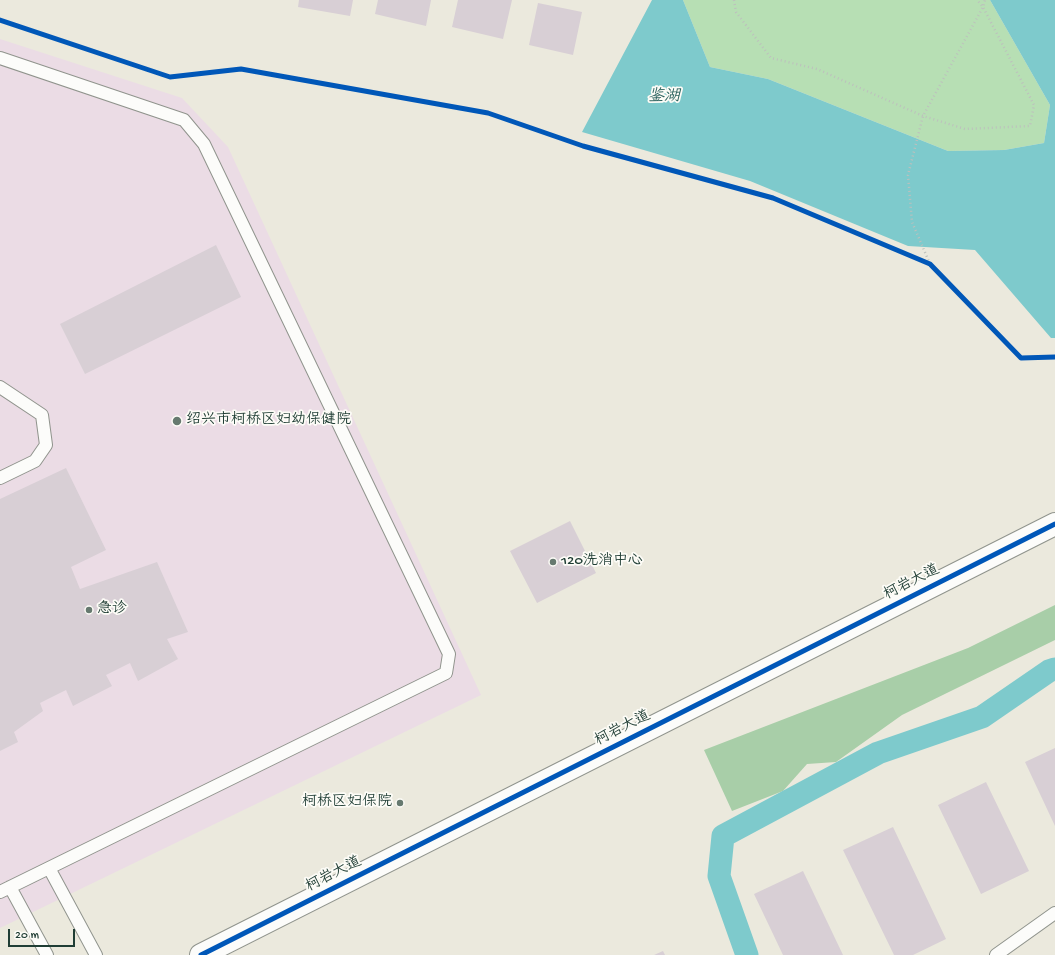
<!DOCTYPE html>
<html>
<head>
<meta charset="utf-8">
<style>
  body { margin:0 }
  #map { position:relative; width:1055px; height:955px; overflow:hidden; background:#ebe9dd; font-family:"Gochi Hand",sans-serif }
  canvas { display:block }
  .scale { position:absolute; left:8px; top:929px; width:67px; height:18px; box-sizing:border-box; border:2px solid #1f3d34; border-top:0; padding-left:5px; font-size:12px; line-height:14px; white-space:nowrap; color:#1f3d34; -webkit-text-stroke:3px #fdfcf7; paint-order:stroke }
</style>
</head>
<body>
<div id="map">
<canvas width="1055" height="955"></canvas>
<div class="scale">20 m</div>
</div>
<script>
const ctx = document.querySelector('canvas').getContext('2d');
ctx.lineJoin = 'round';
function fillPath(path, color) { ctx.fillStyle = color; ctx.fill(path, 'evenodd'); }
const poly = rows => new Path2D(rows.map(r => 'M' + r).join(''));
function trace(path, color, width, dash) { ctx.strokeStyle = color; ctx.lineWidth = width; ctx.lineCap = dash ? 'butt' : 'round'; ctx.setLineDash(dash || []); ctx.stroke(path); }
function write(font, color, halo, rows, align = 'center') {
  ctx.font = font + ' "Gochi Hand","LXGW WenKai TC",sans-serif'; ctx.lineWidth = 3.5; ctx.setLineDash([]); ctx.textBaseline = 'middle'; ctx.strokeStyle = halo; ctx.fillStyle = color; for (const [text, x, y, turn = 0] of rows) {
    ctx.save(); ctx.translate(x, y); ctx.rotate((+turn || 0) * Math.PI / 180); ctx.textAlign = isNaN(turn) ? turn : align; if (halo) ctx.strokeText(text, 0, 0); ctx.fillText(text, 0, 0); ctx.restore();
  }
}
fillPath(poly([
  [0,39,182,98,228,147,481,695,0,928]
]), '#ebdce5');
fillPath(poly([
  [683,0,990,0,1050,105,1044,143,1004,150,948,151,768,79,710,67]
]), '#b7dfb4');
fillPath(poly([
  [1055,605,1055,640,902,715,836,762,807,764,783,791,732,811,704,750,968,648]
]), '#a8cea8');
fillPath(poly([
  [652,0,683,0,710,67,768,79,948,151,1004,150,1044,143,1050,105,990,0,1055,0,1055,338,1051,338,975,250,908,246,750,181,582,132]
]), '#7ecacc');
trace(poly([
  [747,955,719,876,723,836,878,753,982,717,1049,671,1055,669]
]), '#7ecacc', 23);
fillPath(poly([
  [299,0,353,0,350,16,298,7],
  [378,0,431,0,426,26,375,14],
  [458,0,512,0,503,39,452,27],
  [538,3,582,12,573,55,529,45],
  [216,245,241,297,85,374,60,324],
  [66,468,106,550,71,567,80,589,157,562,188,632,167,639,178,659,138,681,130,663,106,675,112,686,73,706,66,690,40,703,43,711,14,732,18,742,0,751,0,499],
  [570,521,596,573,537,603,510,551],
  [1055,748,1055,826,1025,762],
  [986,782,1029,871,981,894,938,805],
  [893,827,946,939,913,955,894,955,843,850],
  [803,871,843,955,783,955,754,894],
  [663,951,665,955,654,955]
]), '#d8cfd5');
const service = poly([
  [0,58,184,120,204,144,449,654,446,673,0,892],
  [0,387,42,415,46,445,35,461,0,478],
  [49,868,96,955],
  [10,887,47,955],
  [996,955,1055,913]
]);
const tertiary = poly([
  [201,955,1055,524]
]);
trace(service, '#90948d', 14);
trace(tertiary, '#90948d', 24);
trace(poly([
  [734,0,736,12,771,58,817,69,923,116,965,129,1030,126,1034,105,983,7,977,0],
  [930,264,912,222,908,175,923,116,983,7,985,0]
]), '#bdc0bd', 2.5, [1, 3]);
trace(service, '#fcfcfa', 12);
trace(tertiary, '#fcfcfa', 22);
trace(poly([
  [0,20,170,77,241,69,488,113,583,146,773,198,930,264,1021,358,1055,357],
  [201,955,1055,524]
]), '#0057b8', 5);
for (const [x, y, r, color] of [
  [177,421,5,"#66796f"],
  [553,562,4,"#66796f"],
  [89,610,4,"#66796f"],
  [400,803,4,"#66796f"]
]) { const dot = new Path2D(); dot.arc(x, y, r, 0, 2 * Math.PI); ctx.fillStyle = color; ctx.fill(dot); trace(dot, '#fdfcf7', 1.5); }
write('15px', '#1f3d34', '#fdfcf7', [
  ["绍兴市柯桥区妇幼保健院",186,421],
  ["120洗消中心",561,562],
  ["急诊",97,610],
  ["柯桥区妇保院",392,803,"right"]
], 'left');
write('15px', '#1f3d34', '#fdfcf7', [
  ["柯岩大道",912,583,-27],
  ["柯岩大道",623,729,-27],
  ["柯岩大道",334,875,-27]
]);
write('italic 16px', '#2d635f', '#fdfcf7', [
  ["鉴湖",664,98]
]);
</script>
</body>
</html>
